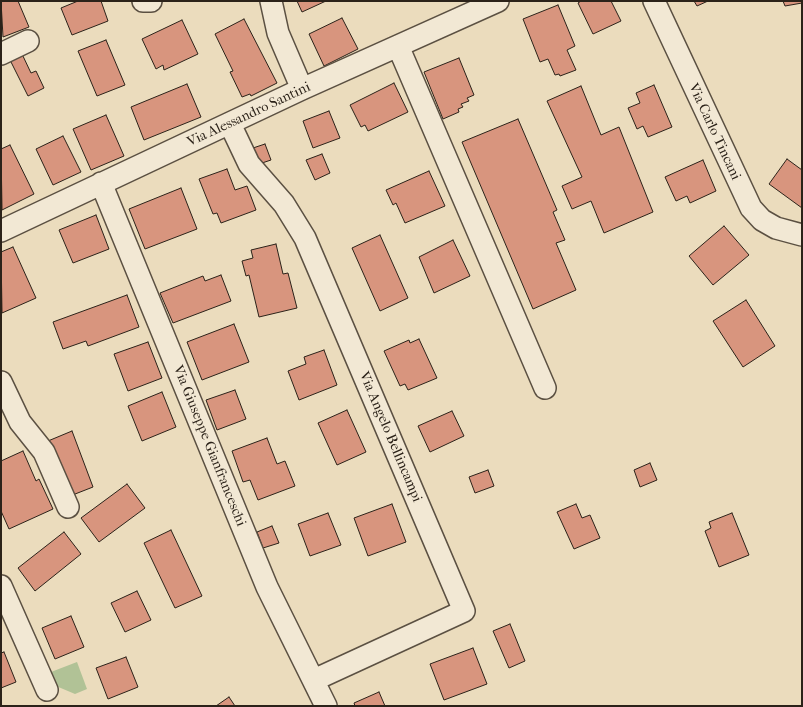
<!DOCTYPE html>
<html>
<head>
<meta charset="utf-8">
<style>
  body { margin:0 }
  #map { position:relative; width:803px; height:707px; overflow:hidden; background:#ebdcbd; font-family:"IM FELL French Canon",serif }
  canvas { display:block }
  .frame { position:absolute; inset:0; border:2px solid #2b2219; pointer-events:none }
</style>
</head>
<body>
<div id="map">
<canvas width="803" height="707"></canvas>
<div class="frame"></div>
</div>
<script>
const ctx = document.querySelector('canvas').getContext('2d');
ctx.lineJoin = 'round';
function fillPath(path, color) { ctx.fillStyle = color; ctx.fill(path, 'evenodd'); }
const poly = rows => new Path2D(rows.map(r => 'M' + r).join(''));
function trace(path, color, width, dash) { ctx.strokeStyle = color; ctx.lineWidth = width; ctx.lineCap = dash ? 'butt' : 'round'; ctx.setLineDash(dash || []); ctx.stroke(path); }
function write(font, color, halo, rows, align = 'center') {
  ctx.font = font + ' "IM FELL French Canon",serif'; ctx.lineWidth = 4; ctx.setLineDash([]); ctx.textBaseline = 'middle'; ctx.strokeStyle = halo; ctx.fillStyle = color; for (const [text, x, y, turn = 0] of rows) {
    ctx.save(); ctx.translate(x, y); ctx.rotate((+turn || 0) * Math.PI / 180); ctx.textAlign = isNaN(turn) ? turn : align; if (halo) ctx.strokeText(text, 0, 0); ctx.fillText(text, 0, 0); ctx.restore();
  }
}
fillPath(poly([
  [77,662,87,689,75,694,56,686,51,672]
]), '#b1c296');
const building = poly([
  [1,1,18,1,29,27,3,37,1,1],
  [78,1,101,1,108,21,72,35,61,8,78,1],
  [297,1,326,1,302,12,297,1],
  [581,1,611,1,621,21,593,34,578,3,581,1],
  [694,1,708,1,697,6,694,1],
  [783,1,802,1,802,3,785,6,783,1],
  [558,5,575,46,567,50,576,70,560,76,559,74,555,75,548,59,540,62,523,19,558,5],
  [342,18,358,49,324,66,309,34,342,18],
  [244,19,277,83,251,96,250,94,242,97,230,72,233,71,215,34,244,19],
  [182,20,198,54,164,70,163,65,156,69,142,39,182,20],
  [106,40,125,85,97,96,78,51,106,40],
  [22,54,31,73,36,71,44,88,28,96,10,60,22,54],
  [459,58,474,95,467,98,469,101,461,104,463,107,458,109,459,112,443,119,424,72,459,58],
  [394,83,408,112,368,131,365,125,361,127,350,105,394,83],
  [187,84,201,117,144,140,131,107,187,84],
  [654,85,672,127,648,137,643,126,637,129,628,108,640,103,636,93,654,85],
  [581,86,601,135,619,127,653,212,604,233,591,201,572,209,562,186,582,177,547,101,581,86],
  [329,111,340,138,313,148,303,121,329,111],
  [106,115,124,156,91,170,73,129,106,115],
  [518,119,557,210,553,212,565,240,556,243,576,290,533,309,462,142,518,119],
  [63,136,81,172,53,185,36,149,63,136],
  [265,144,271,160,256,165,250,149,265,144],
  [10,145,34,194,2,210,1,149,10,145],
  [322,154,330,173,315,180,306,160,322,154],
  [787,159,802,170,802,208,769,184,787,159],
  [703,160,716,191,690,203,687,196,676,201,665,177,703,160],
  [227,169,235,190,247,186,256,210,221,223,217,213,213,214,199,179,227,169],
  [429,171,445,206,405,223,396,203,393,205,386,190,429,171],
  [181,188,197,229,145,249,129,209,181,188],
  [96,215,109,249,73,263,59,230,96,215],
  [724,226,749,255,713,285,689,256,724,226],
  [380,235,408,298,380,311,352,248,380,235],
  [453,240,470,276,434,293,419,257,453,240],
  [276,244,283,274,288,273,297,308,259,317,249,275,246,276,242,261,253,258,251,250,276,244],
  [13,247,36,298,2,313,1,252,13,247],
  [221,275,231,301,173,323,160,293,203,276,205,281,221,275],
  [127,295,139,327,88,346,86,341,63,349,53,322,127,295],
  [746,300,775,346,743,367,713,321,746,300],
  [234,324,249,362,202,380,187,342,234,324],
  [419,339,437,378,408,390,405,384,400,386,384,351,409,340,410,343,419,339],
  [148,342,162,378,128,391,114,354,148,342],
  [324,350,337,385,299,400,288,371,306,364,304,357,324,350],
  [235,390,246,419,217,430,206,400,235,390],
  [162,392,176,427,142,441,128,406,162,392],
  [347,410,366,452,337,465,318,423,347,410],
  [452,411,464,436,430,452,418,426,452,411],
  [72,431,93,487,70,496,48,441,72,431],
  [267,438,277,464,285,461,295,486,258,500,250,480,243,482,232,451,267,438],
  [23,451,36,481,39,479,53,509,9,529,1,511,1,461,23,451],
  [650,463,657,480,640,487,634,470,650,463],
  [488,470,494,486,475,493,469,477,488,470],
  [127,484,145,508,99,542,81,518,127,484],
  [392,504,406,542,368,556,354,518,392,504],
  [576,504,582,518,590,515,600,538,574,549,557,512,576,504],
  [328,513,341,545,310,556,298,524,328,513],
  [732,513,749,555,719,567,705,531,711,528,709,522,732,513],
  [272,526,279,543,263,548,257,532,272,526],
  [171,530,202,596,175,608,144,543,171,530],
  [64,532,81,554,35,591,18,568,64,532],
  [137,591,151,620,125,632,111,603,137,591],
  [71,616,84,647,55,659,42,628,71,616],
  [510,624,525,661,509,668,493,631,510,624],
  [473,648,487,684,444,700,430,664,473,648],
  [4,652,16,682,1,688,1,653,4,652],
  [126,657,138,687,108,699,96,668,126,657],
  [379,692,385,706,355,706,354,703,379,692],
  [229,697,235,706,216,706,229,697]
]);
fillPath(building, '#d8957e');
trace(building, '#2b2219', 1);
const street = poly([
  [143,1,151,1],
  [271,1,278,33,302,89],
  [654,1,751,208,762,220,776,228,802,235],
  [398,46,545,388],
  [1,54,28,41],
  [230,124,249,164,284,204,305,238,464,611,314,680],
  [101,183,267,587,326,706],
  [1,231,302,89,498,1],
  [1,382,20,422,44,452,68,507],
  [1,586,47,690]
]);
trace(street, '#5b5042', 24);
trace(street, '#f2e8d4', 21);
write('14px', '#2b2219', '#f2e8d4', [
  ["Via Alessandro Santini",249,115,-25],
  ["Via Carlo Tincani",714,132,65],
  ["Via Angelo Bellincampi",390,437,67],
  ["Via Giuseppe Gianfranceschi",209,446,68]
]);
</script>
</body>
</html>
